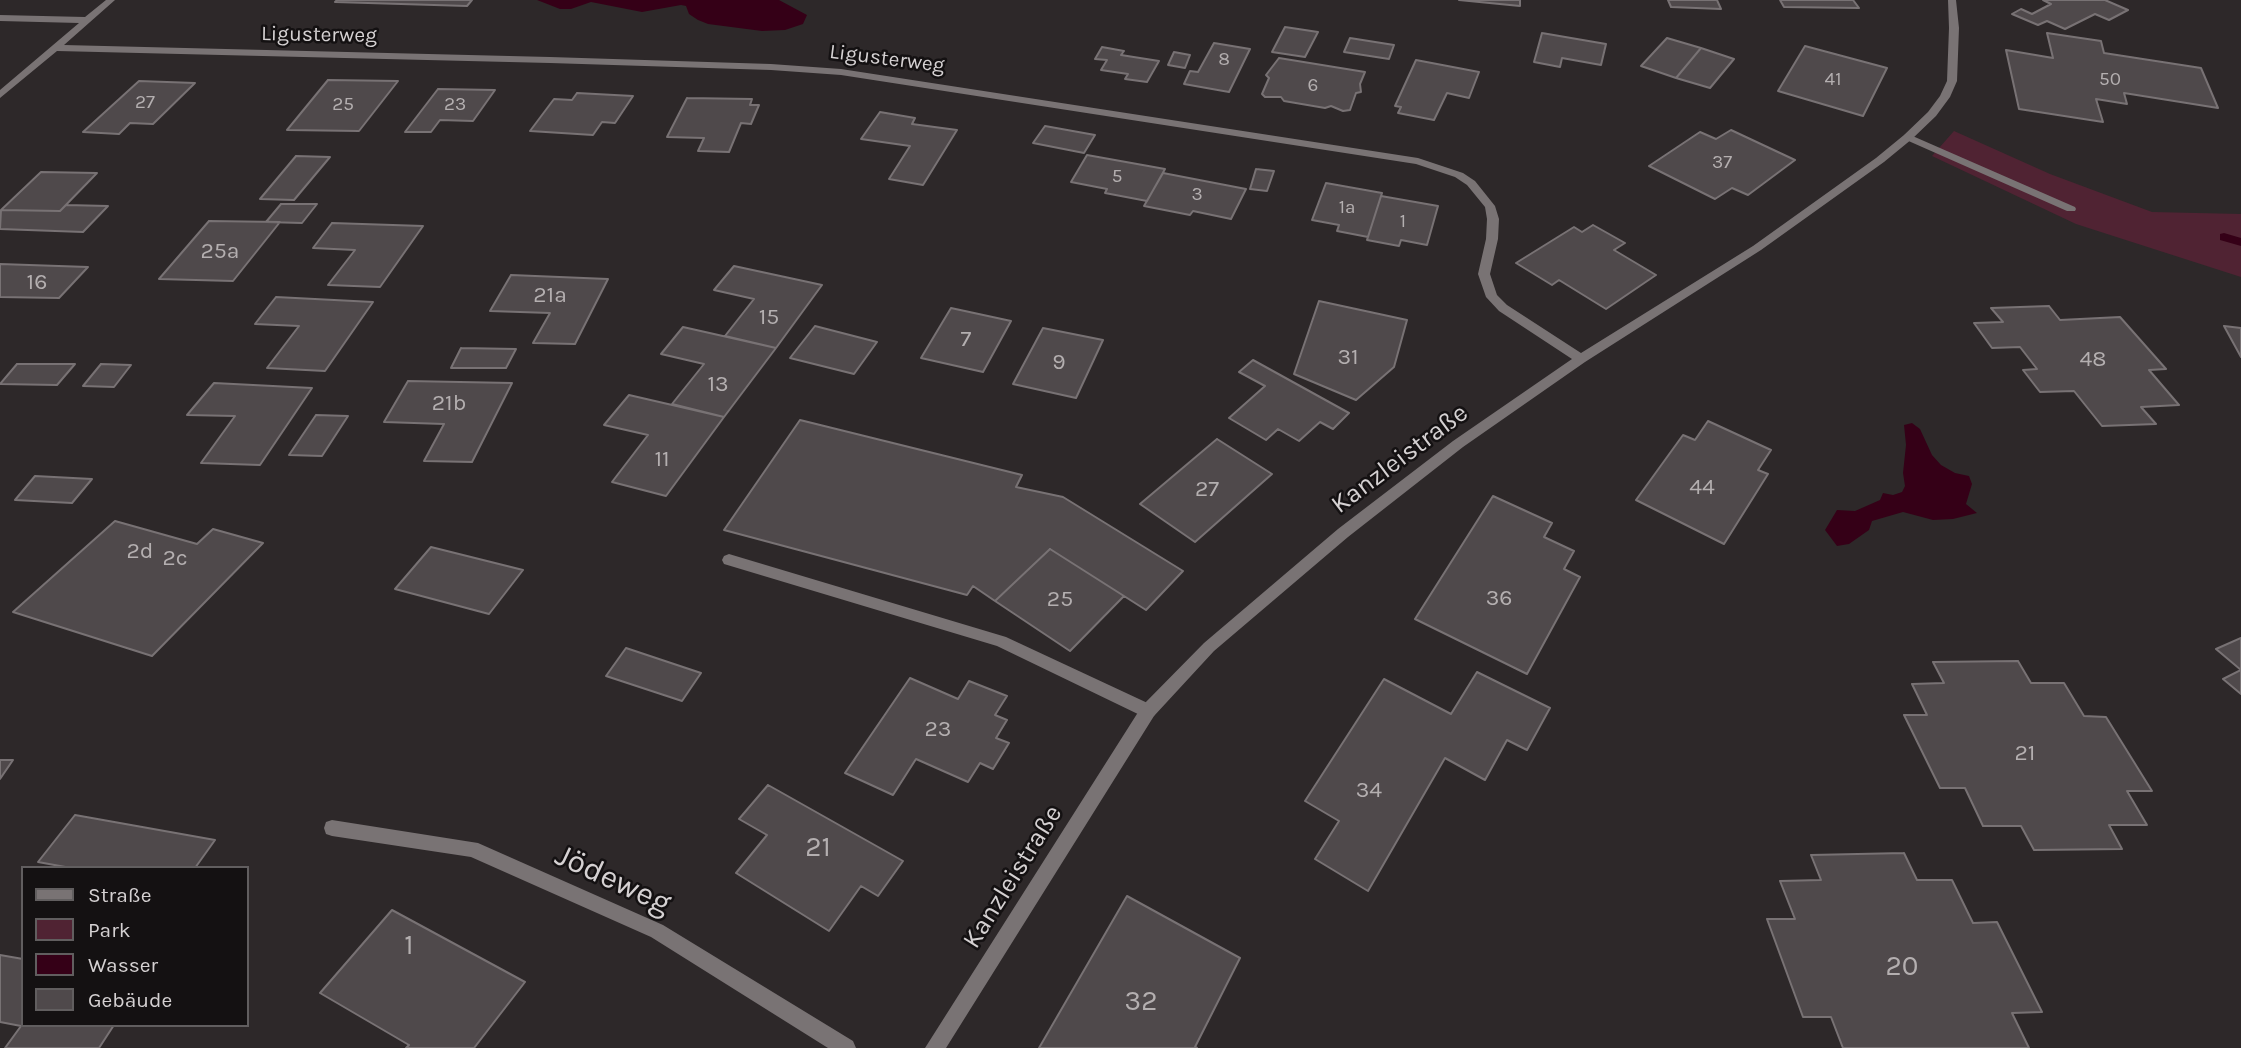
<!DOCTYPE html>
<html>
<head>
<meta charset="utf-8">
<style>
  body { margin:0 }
  #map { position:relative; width:2241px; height:1048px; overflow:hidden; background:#2d2829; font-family:Karla,sans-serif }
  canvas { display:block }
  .legend { position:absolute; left:21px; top:866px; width:228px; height:161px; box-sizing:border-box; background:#141112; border:2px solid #615e5f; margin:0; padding:9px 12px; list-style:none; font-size:21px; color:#d5d1d2 }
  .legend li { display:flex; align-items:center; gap:14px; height:35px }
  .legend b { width:35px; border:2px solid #615e5f }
</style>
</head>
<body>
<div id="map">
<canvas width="2241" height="1048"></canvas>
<ul class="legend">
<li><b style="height:9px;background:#797374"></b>Straße</li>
<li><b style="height:19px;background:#502333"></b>Park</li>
<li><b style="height:19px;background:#350017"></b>Wasser</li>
<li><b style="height:19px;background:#4f494b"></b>Gebäude</li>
</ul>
</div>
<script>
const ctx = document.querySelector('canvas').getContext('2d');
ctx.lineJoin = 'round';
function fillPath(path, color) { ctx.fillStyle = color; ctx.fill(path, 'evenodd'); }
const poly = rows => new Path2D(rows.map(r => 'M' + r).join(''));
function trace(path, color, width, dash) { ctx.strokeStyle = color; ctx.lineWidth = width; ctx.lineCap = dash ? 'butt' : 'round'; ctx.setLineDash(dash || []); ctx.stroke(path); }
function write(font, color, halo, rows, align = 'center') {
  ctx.font = font + ' Karla,sans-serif'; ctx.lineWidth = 5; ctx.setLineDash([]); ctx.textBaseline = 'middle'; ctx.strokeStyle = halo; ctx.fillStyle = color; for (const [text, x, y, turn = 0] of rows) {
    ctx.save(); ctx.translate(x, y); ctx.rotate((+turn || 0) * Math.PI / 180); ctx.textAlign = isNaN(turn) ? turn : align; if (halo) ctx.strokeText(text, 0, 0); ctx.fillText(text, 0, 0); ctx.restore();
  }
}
fillPath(poly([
  [1954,131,2050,174,2152,212,2241,214,2241,277,2076,224,1932,156]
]), '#502333');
fillPath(poly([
  [537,0,779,0,807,15,803,24,785,30,762,31,708,24,698,20,689,14,686,6,681,5,642,12,591,2,571,9,560,9],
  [1912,423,1920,429,1932,455,1941,465,1955,473,1969,476,1972,484,1966,504,1977,513,1953,519,1933,520,1903,512,1872,521,1869,530,1849,544,1837,546,1825,530,1837,510,1855,511,1880,500,1883,493,1893,495,1902,492,1905,486,1903,473,1906,445,1904,425]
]), '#350017');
fillPath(poly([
  [2224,233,2241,238,2241,246,2220,240,2220,234,2224,233]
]), '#350017');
const building = poly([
  [337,0,472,0,467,6,335,2,337,0],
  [1459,0,1520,0,1520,6,1459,0],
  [1668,0,1717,0,1721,9,1671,7,1668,0],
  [1780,0,1853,0,1859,8,1784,7,1780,0],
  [2043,0,2105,0,2128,10,2109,20,2095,14,2065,29,2047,21,2038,25,2012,14,2021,9,2032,14,2051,4,2043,0],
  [1285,27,1318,32,1305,57,1272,52,1285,27],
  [1542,33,1606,44,1601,65,1562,58,1560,67,1534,62,1542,33],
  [2047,33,2101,41,2104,53,2201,68,2218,108,2124,93,2127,104,2096,99,2103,122,2019,109,2006,50,2053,58,2047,33],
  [1350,38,1394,45,1389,59,1344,52,1350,38],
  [1667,38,1701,48,1676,78,1641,66,1667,38],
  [1214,43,1250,49,1229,92,1184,84,1190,71,1198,72,1214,43],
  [1805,46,1887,68,1863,116,1778,91,1805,46],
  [1102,47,1124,51,1121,55,1159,61,1147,82,1125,79,1128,74,1101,70,1107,60,1095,59,1102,47],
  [1701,48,1734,59,1710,88,1676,78,1701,48],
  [1174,52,1190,55,1185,68,1168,65,1174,52],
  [1279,58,1365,72,1360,84,1361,92,1356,93,1350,110,1343,111,1331,106,1325,108,1284,101,1281,97,1265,97,1262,94,1269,78,1266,75,1279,58],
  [1416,60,1479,72,1469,98,1447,93,1434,120,1398,113,1401,107,1395,106,1416,60],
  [328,80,398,81,359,131,287,130,328,80],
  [139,81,195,83,153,124,130,123,119,134,83,132,139,81],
  [438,89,495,90,473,121,440,120,431,132,405,132,438,89],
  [577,93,633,96,615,123,602,122,593,135,530,131,554,99,572,100,577,93],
  [687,98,752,99,750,105,759,105,751,124,741,123,729,152,698,151,704,138,667,137,687,98],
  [880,112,915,118,912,124,957,130,923,185,889,179,910,146,861,139,880,112],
  [1045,126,1095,135,1084,153,1033,143,1045,126],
  [1731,130,1795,160,1748,195,1732,188,1715,199,1649,166,1700,132,1716,139,1731,130],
  [1087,155,1165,169,1147,201,1105,193,1107,189,1071,182,1087,155],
  [296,156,330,157,294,200,260,199,296,156],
  [1256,169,1274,171,1267,191,1250,189,1256,169],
  [41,172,97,173,60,211,1,210,41,172],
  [1163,173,1246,189,1231,219,1193,211,1190,215,1144,206,1163,173],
  [1326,183,1382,193,1368,237,1337,231,1339,225,1312,220,1326,183],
  [1381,196,1438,206,1427,245,1401,240,1399,246,1367,240,1381,196],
  [281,204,317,204,302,223,266,222,281,204],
  [66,205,108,206,83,232,0,229,1,210,60,211,66,205],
  [209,221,280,222,233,281,159,279,209,221],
  [332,223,423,226,380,287,328,285,355,250,313,248,332,223],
  [1593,225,1625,243,1614,250,1656,275,1606,309,1559,280,1552,285,1516,263,1574,227,1582,232,1593,225],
  [0,264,88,267,59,298,0,297,0,264],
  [734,266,822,285,776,348,725,336,754,299,714,290,734,266],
  [511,275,608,279,575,344,533,343,550,313,490,311,511,275],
  [276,297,373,302,325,371,267,368,299,326,255,324,276,297],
  [1319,301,1407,320,1394,367,1356,400,1294,374,1319,301],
  [2049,306,2060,320,2120,317,2166,369,2149,370,2179,405,2141,407,2156,424,2102,426,2074,391,2040,392,2023,370,2037,369,2020,347,1992,348,1974,323,2003,322,1991,308,2049,306],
  [951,308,1011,321,983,372,921,358,951,308],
  [815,326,877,342,854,374,790,358,815,326],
  [2224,326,2241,328,2241,357,2224,326],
  [683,327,776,348,724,417,672,404,704,364,661,354,683,327],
  [1043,328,1103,340,1076,398,1013,384,1043,328],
  [461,348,516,349,506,368,451,368,461,348],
  [1253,360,1349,413,1333,429,1320,422,1299,441,1278,429,1266,440,1229,418,1265,386,1239,372,1253,360],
  [17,364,75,364,57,385,0,384,17,364],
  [101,364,131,365,114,387,83,386,101,364],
  [408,381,512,383,472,462,424,461,444,424,384,422,408,381],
  [214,383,312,388,260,465,201,463,235,416,187,415,214,383],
  [629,395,724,417,666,496,612,482,648,435,604,425,629,395],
  [316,415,348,416,322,456,289,455,316,415],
  [800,420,1022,475,1016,487,1063,497,1183,571,1146,610,1050,549,995,601,973,586,967,595,724,530,800,420],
  [1708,421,1771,450,1758,470,1768,474,1724,544,1636,500,1683,435,1695,440,1708,421],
  [1217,439,1272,474,1195,542,1140,504,1217,439],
  [35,476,92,479,72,503,15,500,35,476],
  [1493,496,1552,523,1544,537,1574,551,1564,569,1580,577,1527,674,1415,619,1493,496],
  [115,521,197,544,213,529,263,543,152,656,13,612,115,521],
  [431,547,523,570,489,614,395,589,431,547],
  [1050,549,1124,596,1070,651,995,601,1050,549],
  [2241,638,2241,694,2223,679,2241,670,2216,649,2241,638],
  [626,648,701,673,682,701,606,676,626,648],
  [2018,661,2031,683,2064,683,2084,716,2106,717,2152,791,2127,791,2147,825,2109,825,2122,849,2034,850,2021,826,1983,826,1965,788,1940,788,1904,715,1927,715,1912,684,1944,683,1933,662,2018,661],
  [1477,672,1550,708,1527,750,1507,740,1485,780,1445,758,1368,891,1315,859,1339,821,1305,801,1384,679,1451,714,1477,672],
  [910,678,958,699,969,681,1007,696,995,715,1007,720,996,738,1009,743,993,769,980,763,968,782,916,759,893,795,845,773,910,678],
  [0,760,13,760,0,779,0,760],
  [768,785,903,861,878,896,861,886,829,931,736,873,767,835,739,819,768,785],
  [75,815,215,840,195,868,71,868,38,862,75,815],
  [1904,853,1917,880,1952,880,1973,923,1997,922,2042,1012,2012,1013,2029,1048,1843,1048,1831,1017,1803,1017,1767,919,1795,919,1780,881,1821,880,1811,855,1904,853],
  [1127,896,1240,958,1195,1047,1197,1048,1039,1048,1127,896],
  [392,910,525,982,474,1048,406,1048,409,1045,320,993,392,910],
  [0,955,23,959,23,1025,114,1025,99,1048,5,1048,21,1026,0,1022,0,955]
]);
fillPath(building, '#4f494b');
trace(building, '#787274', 2);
fillPath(poly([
  [1908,134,2075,207,2076,209,2075,211,2067,211,1904,139,1904,135,1908,134],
  [729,554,1006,637,1154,706,1156,711,1154,716,1148,718,1142,716,997,646,724,564,722,560,724,556,729,554]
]), '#797374');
fillPath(poly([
  [106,0,115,0,64,45,550,57,771,64,841,69,1418,158,1463,173,1475,181,1495,206,1499,219,1498,239,1490,274,1497,295,1507,305,1581,353,1753,246,1876,158,1904,135,1928,112,1940,96,1947,81,1949,28,1948,0,1956,0,1959,28,1957,81,1950,97,1936,116,1912,139,1884,162,1761,250,1585,362,1463,447,1348,537,1214,651,1154,716,946,1048,925,1048,1142,706,1204,643,1338,529,1453,441,1572,359,1499,311,1486,297,1478,274,1486,239,1487,219,1485,207,1467,185,1455,177,1416,164,841,75,771,70,550,63,57,51,0,98,0,90,79,23,0,21,0,15,85,17,106,0],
  [332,820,478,843,663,925,853,1041,856,1048,828,1048,651,937,471,857,332,836,326,834,324,828,326,822,332,820]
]), '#797374');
write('19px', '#b4afb0', null, [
  ["8",1224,60],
  ["41",1833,80],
  ["50",2110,80],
  ["6",1313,86],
  ["27",145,103],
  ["25",343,105],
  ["23",455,105],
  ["37",1722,163],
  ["5",1117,177],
  ["3",1197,195],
  ["1a",1347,208],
  ["1",1403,222]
]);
write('21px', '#d5d1d2', '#141112', [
  ["Ligusterweg",319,35,1],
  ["Ligusterweg",887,59,7]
]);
write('23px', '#b4afb0', null, [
  ["25a",220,251],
  ["16",37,282],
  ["21a",550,295],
  ["15",769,317],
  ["7",966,339],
  ["31",1348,357],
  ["48",2093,359],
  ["9",1059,362],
  ["13",718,384],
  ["21b",449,403],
  ["11",662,459],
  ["44",1702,487],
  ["27",1207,489],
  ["2d",140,551],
  ["2c",175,558],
  ["36",1499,598],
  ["25",1060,599],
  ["23",938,729],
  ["21",2025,753],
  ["34",1369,790]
]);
write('26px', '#d5d1d2', '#141112', [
  ["Kanzleistraße",1400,459,-37],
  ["Kanzleistraße",1013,877,-58]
]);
write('28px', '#b4afb0', null, [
  ["21",818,848],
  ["1",409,946],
  ["20",1902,967],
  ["32",1141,1002]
]);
write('32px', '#d5d1d2', '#141112', [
  ["Jödeweg",613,880,25]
]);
</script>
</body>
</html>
